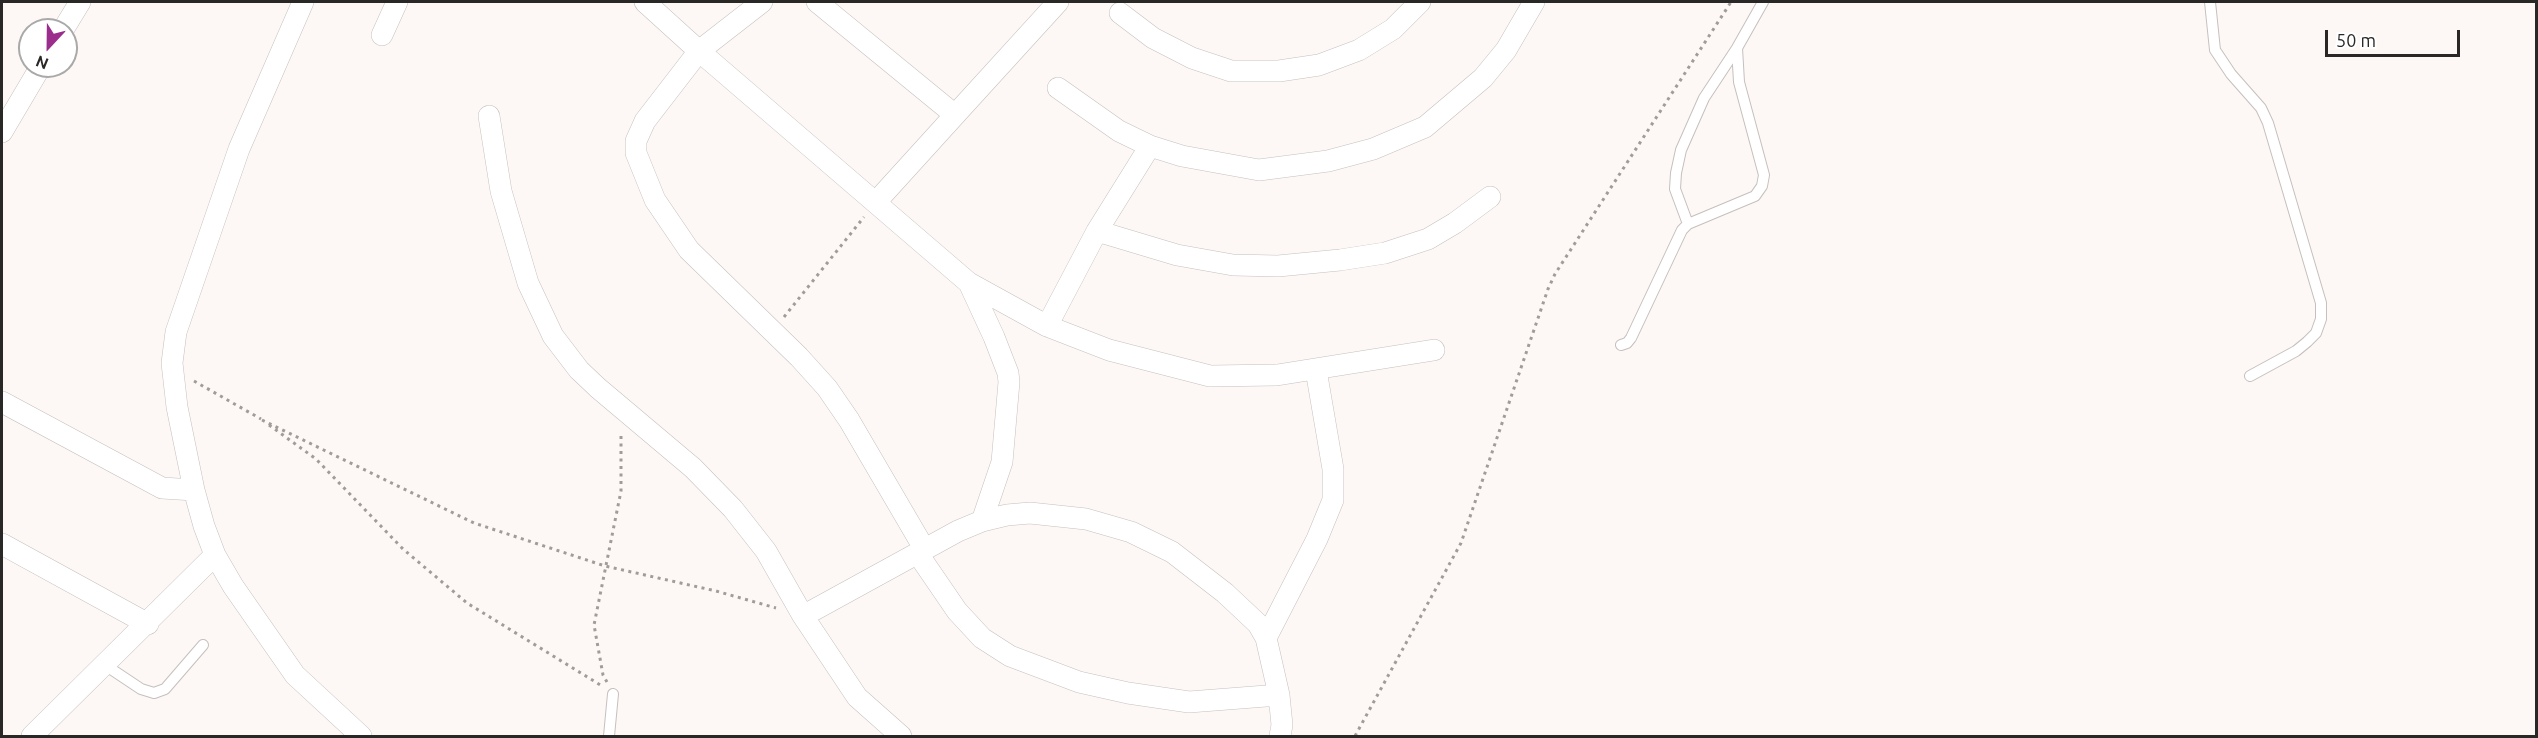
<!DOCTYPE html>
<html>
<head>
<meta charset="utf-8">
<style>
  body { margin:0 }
  #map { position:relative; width:2538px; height:738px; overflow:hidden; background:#fdf8f6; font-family:Ubuntu,sans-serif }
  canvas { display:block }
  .frame { position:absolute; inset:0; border:3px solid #2a2827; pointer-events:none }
  .north { position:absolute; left:18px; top:18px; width:60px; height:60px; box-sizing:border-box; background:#fff; border:2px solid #aaa9a9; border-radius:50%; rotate:202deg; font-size:16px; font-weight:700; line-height:24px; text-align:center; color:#2a2827 }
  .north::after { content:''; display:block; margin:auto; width:21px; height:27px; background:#9b2d8c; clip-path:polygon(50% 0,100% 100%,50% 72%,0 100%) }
  .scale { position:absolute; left:2325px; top:30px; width:135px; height:27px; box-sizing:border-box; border:3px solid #2a2827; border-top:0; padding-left:8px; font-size:18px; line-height:21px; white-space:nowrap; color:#2a2827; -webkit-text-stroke:4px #fff; paint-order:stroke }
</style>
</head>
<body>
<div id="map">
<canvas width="2538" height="738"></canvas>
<div class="frame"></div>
<div class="north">N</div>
<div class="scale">50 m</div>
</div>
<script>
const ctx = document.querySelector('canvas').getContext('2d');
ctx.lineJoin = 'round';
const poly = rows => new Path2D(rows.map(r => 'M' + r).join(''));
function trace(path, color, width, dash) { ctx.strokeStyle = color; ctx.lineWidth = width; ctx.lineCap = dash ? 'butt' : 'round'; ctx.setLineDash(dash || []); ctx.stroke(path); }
const lane = poly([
  [2210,2,2215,50,2231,74,2261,108,2268,123,2321,303,2321,319,2316,333,2307,342,2296,351,2250,376],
  [1688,224,1675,189,1676,173,1681,150,1704,98,1737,48,1763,2],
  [1621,345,1627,343,1631,338,1682,230,1688,224,1755,196,1762,186,1764,175,1739,82,1737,48],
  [105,665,141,689,154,693,165,689,203,645],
  [609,736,613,694]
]);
const street = poly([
  [303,2,239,149,176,332,172,363,177,407,194,490,204,526,215,555,233,586,295,675,361,736],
  [645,2,699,51,969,283,1047,326,1109,350,1210,376,1277,375,1434,350],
  [762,2,699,51,645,121,636,141,636,153,655,200,689,250,799,357,827,388,849,420,925,550],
  [817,2,955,115,1058,2],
  [1120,13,1153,38,1192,58,1231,71,1279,71,1319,65,1359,50,1393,29,1420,2],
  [63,30,80,2],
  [382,35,397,2],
  [1058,88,1119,131,1150,146,1182,156,1259,170,1328,161,1373,149,1425,127,1483,78,1506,50,1534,2],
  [489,116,501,191,528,283,553,336,579,370,598,388,693,468,733,509,766,551,803,616,857,697,901,736],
  [2,132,41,66],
  [876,202,955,115],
  [1097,231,1177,255,1233,265,1278,266,1340,260,1385,253,1428,239,1455,223,1490,197],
  [969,283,994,337,1008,373,1009,382,1002,462,982,521],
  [1047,326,1097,231,1150,146],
  [2,402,162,488,194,490],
  [2,544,148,624],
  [918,554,957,611,982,638,1010,656,1079,682,1128,693,1189,702,1279,695],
  [803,616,958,531,982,521,1007,515,1030,513,1086,519,1131,532,1172,552,1225,593,1258,624,1266,638,1279,695,1282,725,1280,736],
  [1266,638,1317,539,1333,500,1333,469,1316,370],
  [32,736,215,555]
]);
trace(lane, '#c5c0be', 12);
trace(street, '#c5c0be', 22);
trace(poly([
  [784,317,864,217],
  [194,381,261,419],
  [262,420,474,523,605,566,716,591,776,608],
  [269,425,316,459,403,549,467,603,602,686],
  [607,682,603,675,594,625,621,491,621,434,623,433],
  [1355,736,1461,543,1548,289,1555,274,1731,2]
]), '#a09c9a', 3, [3, 4.5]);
trace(lane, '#fff', 10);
trace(street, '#fff', 21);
</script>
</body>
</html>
